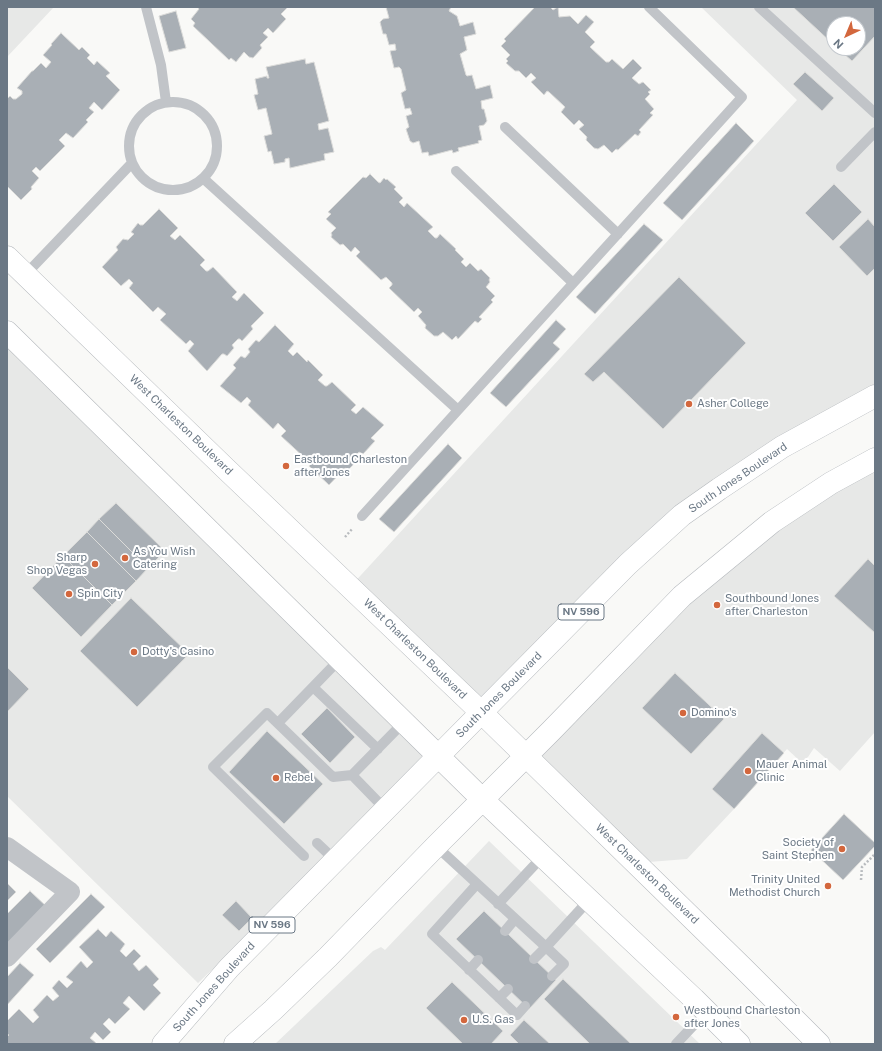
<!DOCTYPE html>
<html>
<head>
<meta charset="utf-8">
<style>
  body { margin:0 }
  #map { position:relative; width:882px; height:1051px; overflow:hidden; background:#f9f9f7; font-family:"Public Sans",sans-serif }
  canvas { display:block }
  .frame { position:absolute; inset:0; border:8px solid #6b7885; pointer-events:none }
  .north { position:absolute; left:826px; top:16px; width:40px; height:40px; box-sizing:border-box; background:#fff; border:1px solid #c4c9ce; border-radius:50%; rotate:224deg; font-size:11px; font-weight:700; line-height:16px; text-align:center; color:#6b7885 }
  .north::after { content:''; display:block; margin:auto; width:14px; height:18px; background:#d3673d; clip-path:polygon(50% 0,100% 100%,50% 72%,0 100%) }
</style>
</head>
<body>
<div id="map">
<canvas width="882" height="1051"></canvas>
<div class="frame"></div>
<div class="north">N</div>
</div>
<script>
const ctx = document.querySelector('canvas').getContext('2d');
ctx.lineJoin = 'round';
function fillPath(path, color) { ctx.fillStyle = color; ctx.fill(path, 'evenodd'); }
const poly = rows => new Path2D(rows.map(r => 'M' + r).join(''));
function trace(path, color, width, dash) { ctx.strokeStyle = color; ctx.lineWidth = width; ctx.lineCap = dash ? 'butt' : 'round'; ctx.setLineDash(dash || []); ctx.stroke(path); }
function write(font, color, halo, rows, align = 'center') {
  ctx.font = font + ' "Public Sans",sans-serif'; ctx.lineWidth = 4; ctx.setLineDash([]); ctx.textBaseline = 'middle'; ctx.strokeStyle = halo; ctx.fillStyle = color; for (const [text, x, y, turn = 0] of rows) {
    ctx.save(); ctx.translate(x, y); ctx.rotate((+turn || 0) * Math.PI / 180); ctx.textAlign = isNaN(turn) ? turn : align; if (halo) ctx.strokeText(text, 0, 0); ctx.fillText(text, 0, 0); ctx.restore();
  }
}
fillPath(poly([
  [7,7,54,7,7,57],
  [701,7,875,7,875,396,719,489,482,713,350,587,797,100],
  [834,24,858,24,858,48,834,48],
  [7,332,438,756,198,983,7,796],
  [875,459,875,732,840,771,814,748,808,757,801,762,787,749,734,809,687,859,636,863,527,757,682,596],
  [489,841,700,1044,275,1044,373,951,381,947,385,950]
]), '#e7e8e7');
const building = poly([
  [197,7,288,7,281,14,286,19,273,33,268,28,263,33,268,37,260,45,262,48,253,58,249,57,244,52,236,62,231,58,229,60,193,26,195,23,191,19,199,9,197,7],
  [386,7,451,7,449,11,457,16,460,26,473,22,476,34,464,37,467,50,460,54,466,75,467,76,472,75,476,89,490,85,493,98,481,101,482,109,484,109,487,121,484,125,479,126,482,140,478,141,479,143,458,148,459,151,453,153,452,150,429,156,428,152,422,153,419,141,413,143,410,141,406,129,409,127,406,116,412,114,410,108,405,109,401,93,406,90,401,69,399,67,394,68,390,51,396,50,395,44,389,45,386,34,383,34,380,22,383,19,389,18,386,7],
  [535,7,550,7,553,10,558,7,559,17,570,16,578,24,586,15,594,22,585,32,595,42,590,47,606,62,609,62,612,59,623,69,633,59,642,68,632,78,639,84,643,82,651,90,648,92,650,94,645,99,654,109,650,113,653,115,639,130,641,132,638,136,635,134,618,150,616,149,612,153,604,145,598,149,594,148,586,140,587,137,579,129,584,125,579,120,574,125,561,112,565,107,549,92,547,91,544,95,531,82,536,78,531,73,526,78,519,71,515,71,506,63,508,61,506,59,510,55,501,46,506,41,504,39,535,7],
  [793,7,875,7,875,36,852,61,837,48,858,48,858,24,834,24,834,45,793,7],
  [176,11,186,48,169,52,159,16,176,11],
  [61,33,79,50,82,47,90,55,87,58,94,65,97,61,110,73,106,76,120,90,102,110,94,102,89,108,94,112,86,120,88,122,73,138,66,133,59,140,65,146,40,171,36,167,32,171,39,178,31,187,32,189,21,200,7,186,7,99,10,96,13,99,16,99,22,94,22,91,17,88,32,71,33,71,41,63,46,68,51,62,43,55,52,45,51,44,61,33],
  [305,59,306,64,314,62,329,121,318,124,319,130,328,128,334,152,324,154,325,160,290,168,289,158,285,159,285,162,274,164,271,151,268,152,264,136,272,134,266,108,258,110,254,95,258,94,255,79,267,76,267,78,269,78,266,67,305,59],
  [805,72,834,98,822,111,793,84,805,72],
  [736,123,754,141,682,220,663,203,736,123],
  [370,174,378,182,380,183,384,178,386,180,387,179,396,187,394,189,403,198,399,202,404,207,407,203,433,227,428,231,435,238,437,238,440,234,456,249,455,250,464,259,461,262,466,267,470,263,478,271,481,269,490,278,489,280,490,282,486,287,495,296,491,300,493,302,479,317,482,319,478,323,475,321,458,339,456,336,452,340,443,332,438,336,434,336,425,328,426,325,418,316,422,312,418,308,414,312,389,288,392,285,392,283,386,277,381,280,356,256,360,252,355,247,351,252,343,244,340,245,331,237,332,235,331,233,336,228,326,219,331,214,328,212,363,177,366,178,370,174],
  [834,184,862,212,833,241,805,213,834,184],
  [159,209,178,228,170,236,175,240,180,235,205,260,200,265,206,271,208,271,213,267,237,292,232,297,237,301,244,293,264,313,251,326,253,329,242,341,240,339,238,339,232,345,234,348,227,356,224,354,222,354,207,371,188,351,194,344,190,340,186,344,160,320,166,314,158,307,153,312,129,288,133,283,129,279,121,286,102,267,118,250,116,247,123,239,128,240,134,234,131,232,138,223,140,225,143,225,159,209],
  [868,219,875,227,875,268,867,276,839,247,868,219],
  [644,224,663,240,595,314,576,297,644,224],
  [679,277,746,343,663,429,604,372,593,382,584,374,679,277],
  [556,320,566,329,553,343,560,349,506,407,490,393,556,320],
  [275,325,294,344,288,351,293,356,297,352,307,362,308,360,323,375,318,380,325,386,327,386,332,382,356,405,351,410,356,414,363,407,384,425,371,438,375,441,363,454,359,452,355,457,358,460,348,470,345,468,329,485,309,466,316,459,311,455,307,460,281,436,286,431,278,423,273,429,248,405,251,401,247,397,241,403,220,386,236,368,233,365,241,356,245,358,250,352,248,349,256,340,259,342,275,325],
  [448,444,462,458,394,532,379,519,448,444],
  [116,503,165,551,148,568,99,519,116,503],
  [99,519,148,568,136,581,87,532,99,519],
  [87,532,136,581,112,605,63,556,87,532],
  [63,556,112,605,81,637,32,588,63,556],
  [868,559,875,566,875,633,834,596,868,559],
  [131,598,189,654,137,707,80,651,131,598],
  [7,667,29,689,7,712,7,667],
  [675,673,724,719,691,754,642,708,675,673],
  [327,708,355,737,330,763,301,734,327,708],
  [267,731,323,784,284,824,229,772,267,731],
  [762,733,784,753,734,809,712,789,762,733],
  [844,814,875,843,875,846,843,880,811,850,844,814],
  [7,883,16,892,7,901,7,883],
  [30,891,47,907,7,947,7,914,30,891],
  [91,894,105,907,50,963,36,949,91,894],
  [236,901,252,918,239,931,222,915,236,901],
  [484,911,556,980,529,1009,456,939,484,911],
  [98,929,106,937,111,931,125,944,120,951,126,957,134,949,141,956,133,964,139,971,146,965,159,979,153,985,161,993,144,1011,129,996,123,1003,130,1009,115,1024,109,1018,103,1024,111,1032,103,1040,95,1032,90,1038,96,1043,95,1044,7,1044,7,1037,9,1035,7,1034,7,1021,19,1009,33,1023,39,1017,33,1010,47,995,53,1001,59,996,52,988,59,980,67,988,73,982,66,977,81,961,87,968,93,962,79,947,98,929],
  [20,963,34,975,7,1005,7,977,20,963],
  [563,979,631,1044,590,1044,544,999,563,979],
  [452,982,503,1031,491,1044,463,1044,426,1008,452,982],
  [524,1020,550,1044,519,1044,510,1035,524,1020]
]);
fillPath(building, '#a9afb5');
trace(building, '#dbdbd9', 1);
const primary = poly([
  [7,257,225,468,482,713,743,968,819,1044],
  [7,332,483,800,694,999,739,1044],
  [163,1044,229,968,628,564,682,515,719,489,782,447,875,396],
  [235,1044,273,1010,328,957,436,846,551,731,682,596,772,522,831,483,875,459]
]);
trace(primary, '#b4b8bc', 23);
trace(poly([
  [345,537,353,528],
  [861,880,862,867,875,854]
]), '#b9bcbf', 2.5, [2, 2]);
trace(poly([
  [146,7,161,65,166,102],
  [759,7,875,113],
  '129 146a44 44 0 1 1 88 0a44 44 0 1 1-88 0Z',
  [505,127,618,234],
  [841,167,875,132],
  [456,171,573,283],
  [204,179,458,410],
  [26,274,132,163],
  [362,516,742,97,649,7],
  [313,687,378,749],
  [278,723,340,659],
  [352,775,385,809],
  [317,843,336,861],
  [436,846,546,947,589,900],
  [304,856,213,767,267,713,333,777,352,775,404,722],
  [477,884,432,934,517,1015,525,1006],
  [498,904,542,857],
  [505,931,515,919],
  [534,959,546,947,564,964,552,976],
  [469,970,478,960],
  [499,998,508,989],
  [676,1044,707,1011]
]), '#c1c4c8', 10);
trace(poly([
  [7,847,70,892,7,957]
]), '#c1c4c8', 20);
trace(primary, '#fff', 22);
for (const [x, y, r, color] of [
  [689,404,4,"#d3673d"],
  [286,466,4,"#d3673d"],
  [125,558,4,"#d3673d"],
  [95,564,4,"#d3673d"],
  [69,594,4,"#d3673d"],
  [717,605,4,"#d3673d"],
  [134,652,4,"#d3673d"],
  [683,713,4,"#d3673d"],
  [748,771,4,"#d3673d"],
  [276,778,4,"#d3673d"],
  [842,849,4,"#d3673d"],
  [828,886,4,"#d3673d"],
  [676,1017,4,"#d3673d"],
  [464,1020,4,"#d3673d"]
]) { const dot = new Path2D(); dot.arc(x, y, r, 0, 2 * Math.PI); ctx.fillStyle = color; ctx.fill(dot); trace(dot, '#fff', 1.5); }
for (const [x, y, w] of [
  [581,612,46],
  [272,925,46]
]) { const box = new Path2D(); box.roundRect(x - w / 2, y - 8, w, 16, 3); ctx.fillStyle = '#fff'; ctx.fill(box); trace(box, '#6b7885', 1); }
write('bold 10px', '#6b7885', null, [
  ["NV 596",581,612],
  ["NV 596",272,925]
]);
write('11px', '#6b7885', '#fff', [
  ["Asher College",697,404],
  ["Eastbound Charleston",294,460],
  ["after Jones",294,473],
  ["As You Wish",133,552],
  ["Catering",133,565],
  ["Sharp",87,558,"right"],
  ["Shop Vegas",87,571,"right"],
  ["Spin City",77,594],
  ["Southbound Jones",725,599],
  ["after Charleston",725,612],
  ["Dotty's Casino",142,652],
  ["Domino's",691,713],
  ["Mauer Animal",756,765],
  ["Clinic",756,778],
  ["Rebel",284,778],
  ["Society of",834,843,"right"],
  ["Saint Stephen",834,856,"right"],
  ["Trinity United",820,880,"right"],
  ["Methodist Church",820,893,"right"],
  ["Westbound Charleston",684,1011],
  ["after Jones",684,1024],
  ["U.S. Gas",472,1020]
], 'left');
write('11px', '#6b7885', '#fff', [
  ["West Charleston Boulevard",181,425,44],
  ["South Jones Boulevard",738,478,-34],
  ["West Charleston Boulevard",415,649,44],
  ["South Jones Boulevard",499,695,-45],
  ["West Charleston Boulevard",647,874,44],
  ["South Jones Boulevard",214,987,-48]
]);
</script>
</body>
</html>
